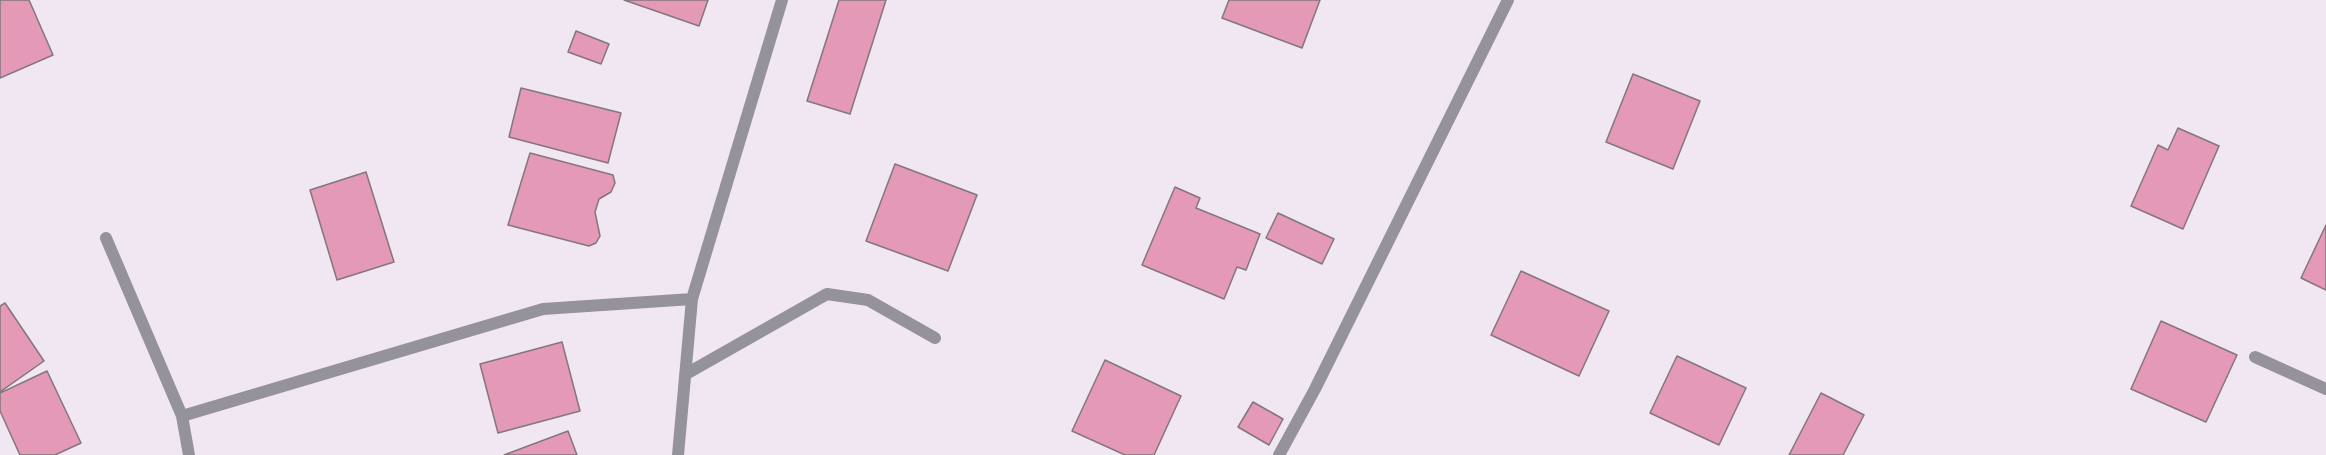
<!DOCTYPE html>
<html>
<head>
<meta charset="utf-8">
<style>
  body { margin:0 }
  canvas { display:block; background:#f0e7f2 }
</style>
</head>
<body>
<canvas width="2326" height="455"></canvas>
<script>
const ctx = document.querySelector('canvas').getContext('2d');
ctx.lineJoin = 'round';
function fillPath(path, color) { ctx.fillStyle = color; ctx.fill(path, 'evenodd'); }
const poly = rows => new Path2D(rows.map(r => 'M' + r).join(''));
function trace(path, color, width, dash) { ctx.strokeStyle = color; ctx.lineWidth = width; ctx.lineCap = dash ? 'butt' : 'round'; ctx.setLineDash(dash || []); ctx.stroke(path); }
const building = poly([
  [0,0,29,0,53,55,0,78,0,0],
  [624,0,708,0,699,26,624,0],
  [839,0,886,0,850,114,807,101,839,0],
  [1229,0,1320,0,1302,48,1222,18,1229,0],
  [576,31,609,44,601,64,568,52,576,31],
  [1633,74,1700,101,1673,169,1606,142,1633,74],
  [521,88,621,113,608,163,509,137,521,88],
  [2178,128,2219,146,2183,229,2131,206,2158,145,2168,150,2178,128],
  [530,153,613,175,615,183,611,192,599,199,595,212,600,236,596,243,589,246,508,225,530,153],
  [895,164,977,195,948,271,866,241,895,164],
  [366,172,394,262,337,280,310,190,366,172],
  [1175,187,1200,198,1196,208,1260,234,1246,270,1237,267,1224,299,1142,265,1175,187],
  [1278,213,1334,239,1322,264,1266,238,1278,213],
  [2326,225,2326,290,2301,278,2326,225],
  [1521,271,1609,311,1579,376,1491,335,1521,271],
  [5,303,44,361,0,392,0,306,5,303],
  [2161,321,2237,355,2206,422,2131,389,2161,321],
  [562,342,580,411,498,433,480,364,562,342],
  [1677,356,1746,388,1719,445,1650,413,1677,356],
  [1105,360,1181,396,1154,455,1125,455,1072,431,1105,360],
  [47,371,81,443,55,455,20,455,0,411,0,393,47,371],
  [1821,393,1864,415,1843,455,1789,455,1821,393],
  [1253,402,1283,419,1269,445,1238,427,1253,402],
  [568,431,577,455,504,455,568,431]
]);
fillPath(building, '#e499b7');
trace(building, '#84767b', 1.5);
trace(poly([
  [106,238,182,416],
  [2255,357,2326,389],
  [686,374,827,294,868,300,935,338],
  [189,455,182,416,543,309,692,299],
  [678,455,692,299,782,0],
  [1279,455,1315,389,1508,0]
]), '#949399', 12);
</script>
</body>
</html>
